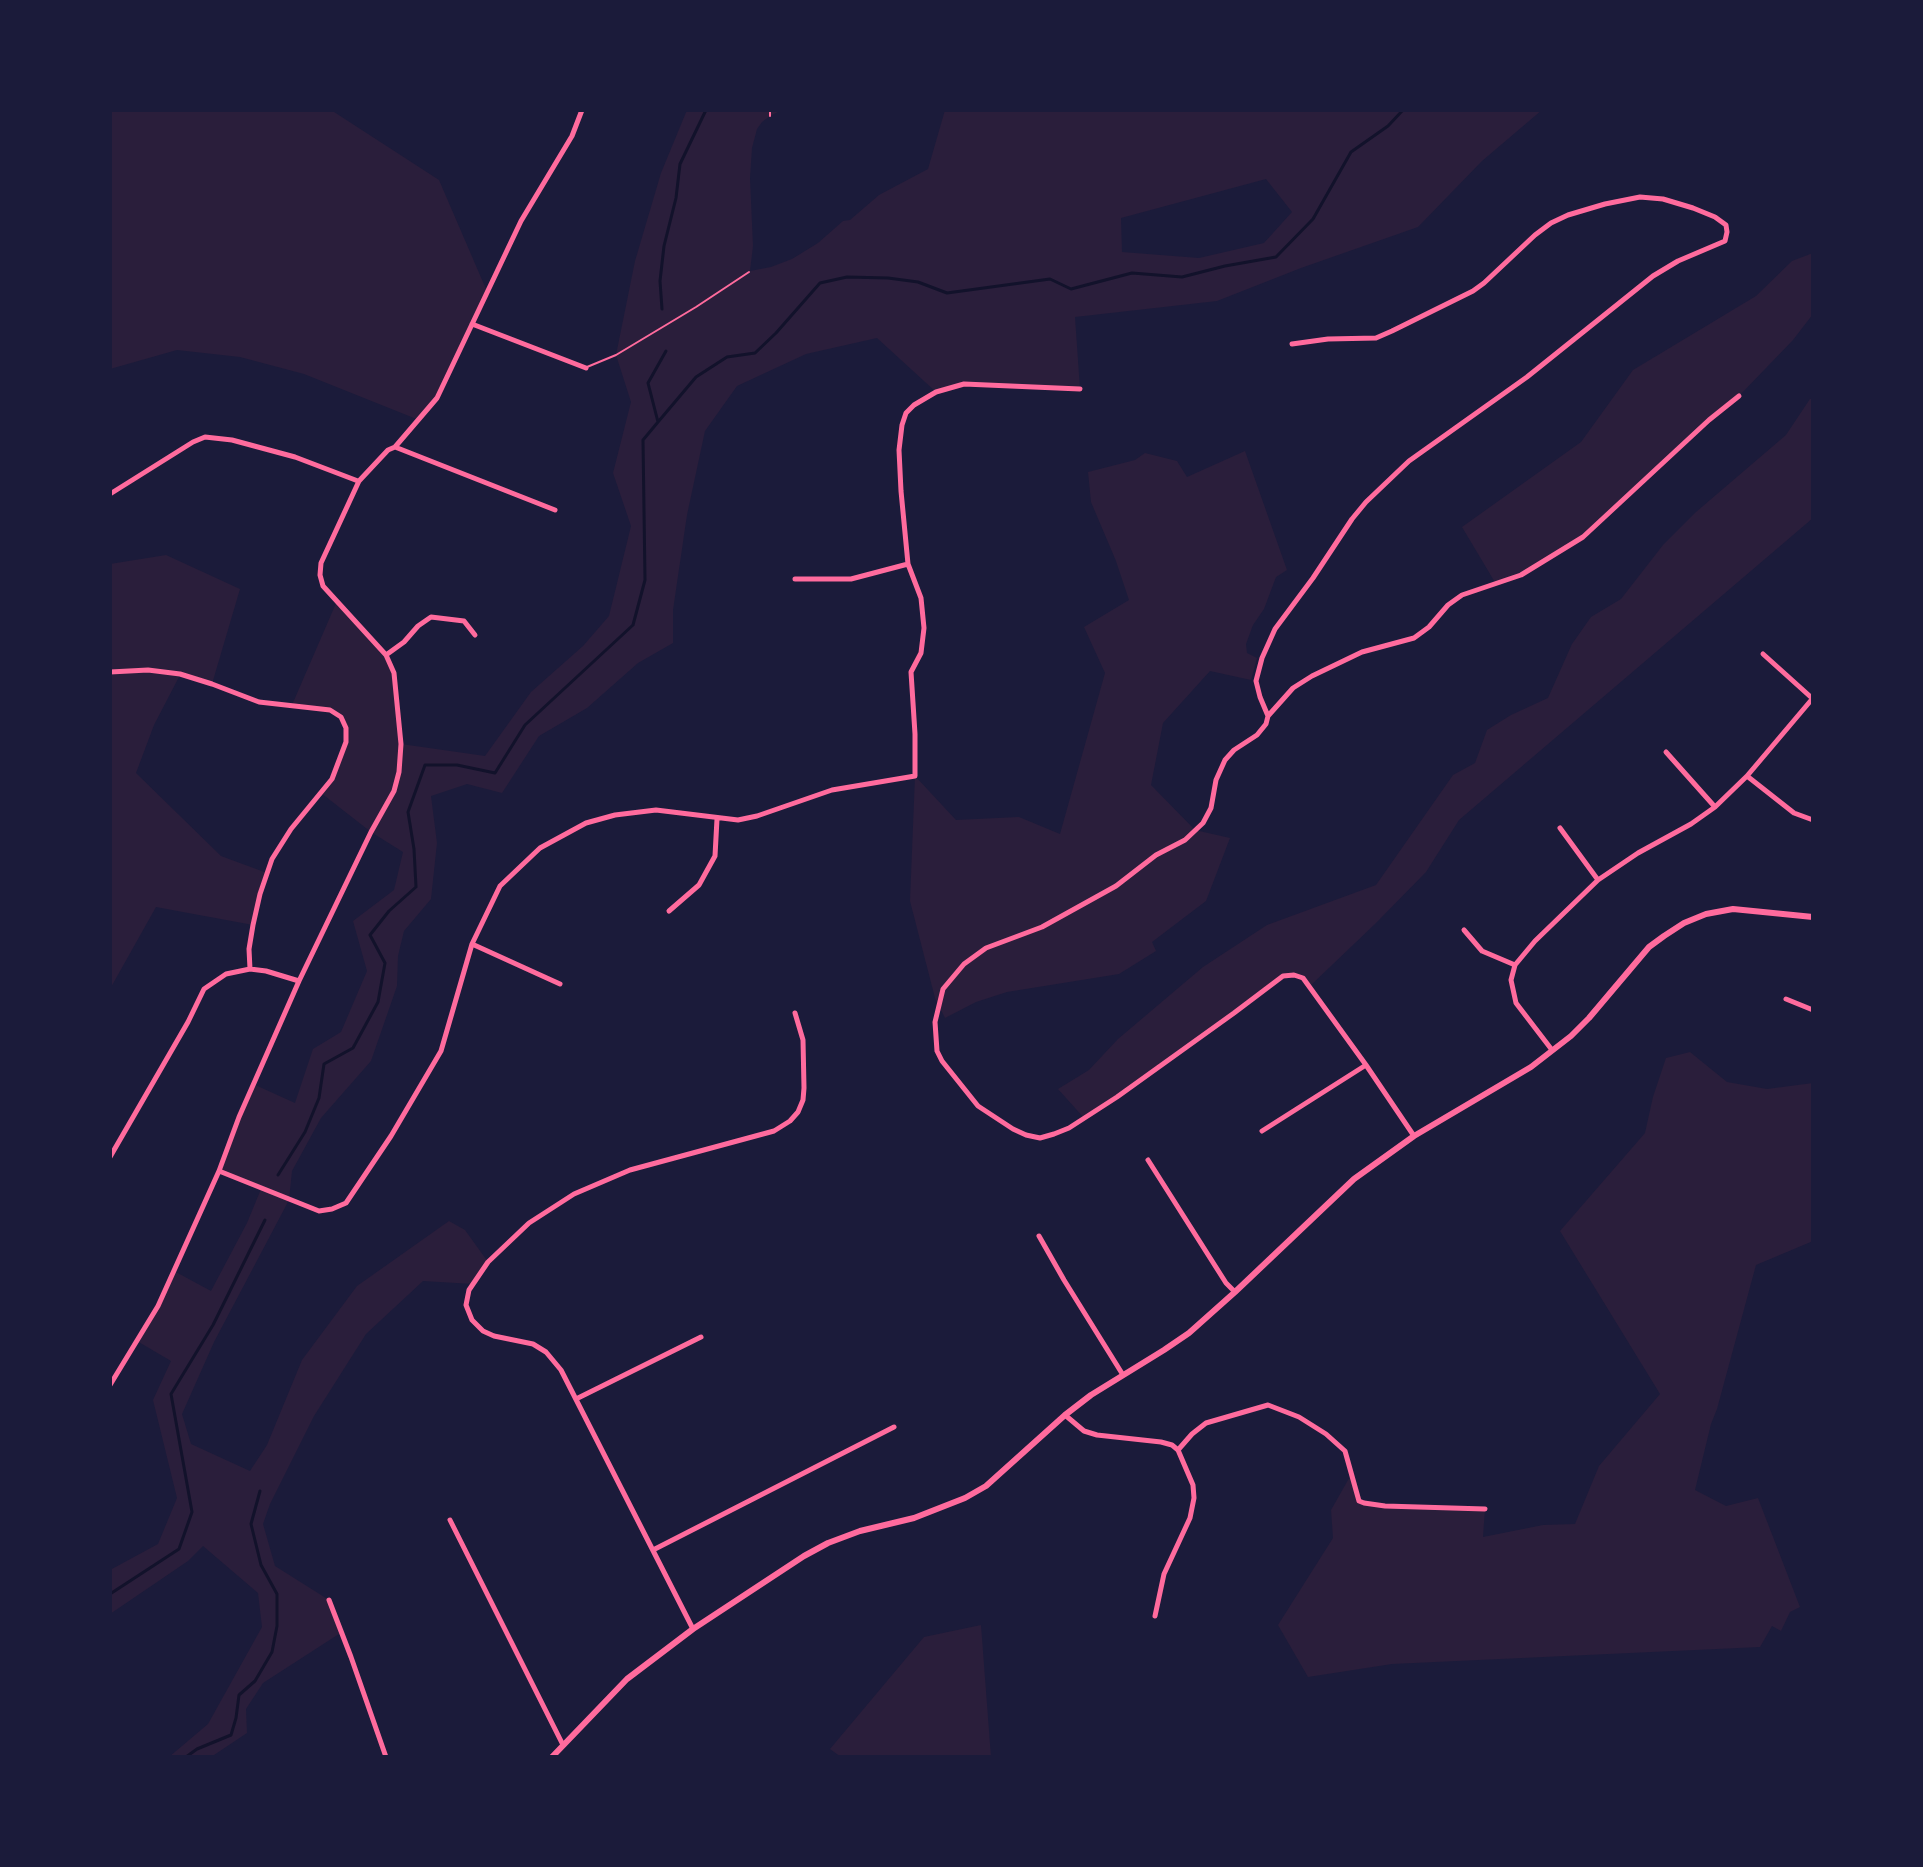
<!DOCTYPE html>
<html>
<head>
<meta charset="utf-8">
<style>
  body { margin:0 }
  #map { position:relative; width:1923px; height:1867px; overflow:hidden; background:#1b1b3a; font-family:"Noto Sans",sans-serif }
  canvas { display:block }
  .frame { position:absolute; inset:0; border:112px solid #1b1b3a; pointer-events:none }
</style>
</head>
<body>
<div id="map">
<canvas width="1923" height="1867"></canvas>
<div class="frame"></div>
</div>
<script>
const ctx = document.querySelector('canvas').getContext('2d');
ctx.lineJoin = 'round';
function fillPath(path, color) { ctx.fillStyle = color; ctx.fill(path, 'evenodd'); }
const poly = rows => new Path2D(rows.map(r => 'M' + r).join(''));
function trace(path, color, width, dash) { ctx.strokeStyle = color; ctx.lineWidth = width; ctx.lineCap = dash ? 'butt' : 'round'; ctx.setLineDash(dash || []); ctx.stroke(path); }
fillPath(poly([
  [110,110,331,110,439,180,489,296,472,324,447,381,419,420,304,374,240,357,177,350,110,369],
  [687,110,782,110,770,116,762,122,757,129,752,148,750,178,753,246,750,271,771,267,792,259,818,243,843,221,850,220,879,195,928,169,945,110,1542,110,1482,161,1418,227,1301,268,1217,301,1075,317,1080,389,964,384,936,392,877,338,806,354,737,386,705,431,687,515,673,610,673,643,638,663,587,708,539,736,502,793,467,784,431,796,437,843,431,899,404,931,398,956,397,986,371,1061,321,1118,292,1171,289,1200,214,1342,182,1414,191,1444,250,1471,267,1445,302,1360,357,1286,449,1221,465,1230,488,1262,473,1284,423,1281,366,1334,314,1416,270,1504,263,1524,275,1566,329,1600,342,1632,263,1683,246,1709,247,1733,211,1757,169,1757,208,1724,262,1627,258,1593,203,1546,188,1561,110,1614,110,1570,158,1544,177,1498,153,1400,171,1361,137,1341,174,1271,211,1291,247,1223,261,1189,219,1171,253,1084,295,1103,313,1049,341,1032,367,971,353,921,394,890,403,852,371,832,321,793,332,779,346,742,346,728,341,717,330,710,292,705,337,601,386,655,394,673,401,744,485,756,531,692,583,646,609,616,631,526,613,473,631,402,616,355,635,261,661,173],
  [1266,179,1292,212,1264,243,1199,258,1122,252,1121,218],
  [1813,253,1813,314,1793,340,1739,396,1600,523,1521,575,1496,584,1462,527,1581,442,1633,370,1756,296,1792,261],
  [1813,398,1813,518,1459,820,1426,872,1376,923,1309,987,1302,978,1283,976,1084,1118,1058,1089,1089,1070,1118,1039,1203,967,1267,925,1376,885,1453,775,1475,763,1487,730,1511,715,1548,698,1572,644,1591,617,1621,599,1663,545,1696,512,1786,435,1810,399],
  [1245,451,1287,570,1276,577,1264,609,1253,625,1246,644,1247,653,1257,658,1251,680,1210,671,1163,723,1151,785,1195,830,1230,838,1206,901,1152,942,1156,951,1119,974,1007,992,976,1002,945,1018,935,998,910,901,915,776,956,820,1019,817,1060,834,1105,673,1084,627,1129,600,1116,561,1091,502,1088,472,1135,460,1145,453,1177,461,1187,477],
  [166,555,240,589,212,684,180,675,154,725,136,773,221,856,267,873,253,925,156,907,110,989,110,564],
  [1690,1052,1727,1082,1767,1089,1813,1083,1813,1241,1756,1265,1717,1409,1711,1424,1695,1490,1726,1506,1758,1498,1800,1607,1790,1612,1781,1631,1772,1626,1760,1647,1392,1664,1308,1677,1278,1625,1333,1538,1331,1510,1352,1473,1359,1500,1364,1503,1485,1509,1483,1537,1543,1525,1575,1524,1599,1466,1660,1394,1560,1231,1645,1133,1653,1097,1666,1058],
  [981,1625,991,1757,841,1757,830,1749,924,1637]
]), '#2a1e3b');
trace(poly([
  [662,309,660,281,664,246,676,198,680,164,706,110],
  [658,422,696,377,727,357,755,353,776,333,820,283,847,277,888,278,918,282,947,293,1050,279,1071,289,1132,273,1182,277,1225,266,1276,257,1313,219,1351,152,1388,126,1403,110],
  [278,1175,305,1132,319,1098,324,1064,353,1048,378,1002,385,963,370,935,389,911,416,887,414,849,408,812,425,765,457,765,495,773,525,725,633,625,645,580,643,440,658,422,648,383,666,351],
  [110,1594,179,1549,192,1512,171,1394,213,1325,265,1220],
  [186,1757,197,1749,231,1735,236,1718,239,1695,255,1681,272,1652,277,1626,277,1594,261,1565,251,1524,260,1491]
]), '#12122b', 3);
trace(poly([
  [770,116,770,110]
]), '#ff6b9d', 2);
trace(poly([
  [587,367,616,355,696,307,749,272]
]), '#ff6b9d', 2);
trace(poly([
  [472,324,586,368],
  [1292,344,1328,339,1376,338,1392,331,1473,291,1484,283,1535,235,1551,223,1568,215,1605,204,1640,197,1663,199,1693,208,1715,217,1726,225,1727,232,1725,241,1678,261,1653,276,1527,377,1409,461,1366,502,1352,519,1313,578,1275,629,1262,658,1256,681,1260,697,1268,716,1266,724,1257,735,1234,750,1225,760,1216,780,1211,808,1203,823,1185,840,1156,855,1116,886,1042,927,986,948,964,964,943,989,935,1022,937,1051,942,1061,978,1106,1013,1129,1026,1135,1040,1138,1054,1134,1069,1128,1117,1097,1234,1013,1283,976,1294,975,1303,978,1366,1065,1414,1136],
  [395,447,555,510],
  [110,494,193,442,205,437,232,440,295,457,358,481],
  [795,579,851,579,908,564],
  [1763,654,1813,699],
  [386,655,404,642,418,626,431,617,464,621,475,635],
  [110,672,148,670,180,674,212,684,259,702,330,710,341,717,346,728,346,742,332,779,291,829,272,859,260,894,253,925,249,949,250,969],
  [1268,716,1293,688,1312,676,1362,652,1414,638,1429,627,1448,605,1462,595,1521,575,1583,537,1709,420,1739,396],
  [1666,752,1715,807],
  [1747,776,1794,813,1813,820],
  [1560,828,1598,880],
  [669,911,699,885,715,856,717,819],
  [1464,930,1482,951,1515,965],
  [472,944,560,984],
  [1786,999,1813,1010],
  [1552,1050,1516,1003,1511,980,1515,965,1535,941,1598,880,1638,853,1691,824,1715,807,1747,776,1813,698],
  [1262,1131,1366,1065],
  [110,1157,188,1022,204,989,226,974,250,969,266,971,299,981],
  [1148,1160,1226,1283,1235,1292],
  [219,1171,319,1211,332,1209,346,1203,391,1136,441,1051,472,944,500,886,540,848,586,823,615,815,656,810,738,820,757,816,832,790,915,776,915,734,911,672,921,653,924,628,921,598,908,564,901,491,899,450,902,425,906,413,914,405,936,392,964,384,1080,389],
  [1039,1236,1064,1280,1123,1375],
  [110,1385,158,1306,219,1171,239,1117,299,981,371,832,394,791,399,772,401,744,394,673,386,655,323,586,320,575,321,563,359,481,388,450,395,447,437,398,521,221,572,136,582,110],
  [576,1399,701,1337],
  [1065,1415,1084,1431,1097,1435,1161,1442,1172,1445,1178,1450],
  [1178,1450,1192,1434,1206,1423,1268,1405,1299,1417,1326,1434,1345,1451,1359,1501,1364,1503,1385,1506,1485,1509],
  [450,1520,563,1745],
  [653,1550,894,1427],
  [329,1600,351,1657,386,1757],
  [1155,1616,1164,1574,1190,1518,1194,1498,1193,1485,1178,1450],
  [693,1629,561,1370,546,1352,533,1344,494,1336,483,1331,472,1320,466,1305,469,1290,488,1262,529,1223,574,1194,630,1170,774,1131,790,1121,798,1112,803,1100,804,1088,803,1040,795,1013]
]), '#ff6b9d', 5);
trace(poly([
  [552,1757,627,1679,693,1629,804,1556,828,1543,860,1531,914,1518,965,1498,986,1486,1065,1415,1091,1395,1164,1350,1189,1333,1235,1292,1354,1179,1414,1136,1531,1067,1571,1036,1589,1018,1649,947,1664,936,1684,923,1706,914,1733,909,1813,917]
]), '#ff6b9d', 6);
</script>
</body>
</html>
